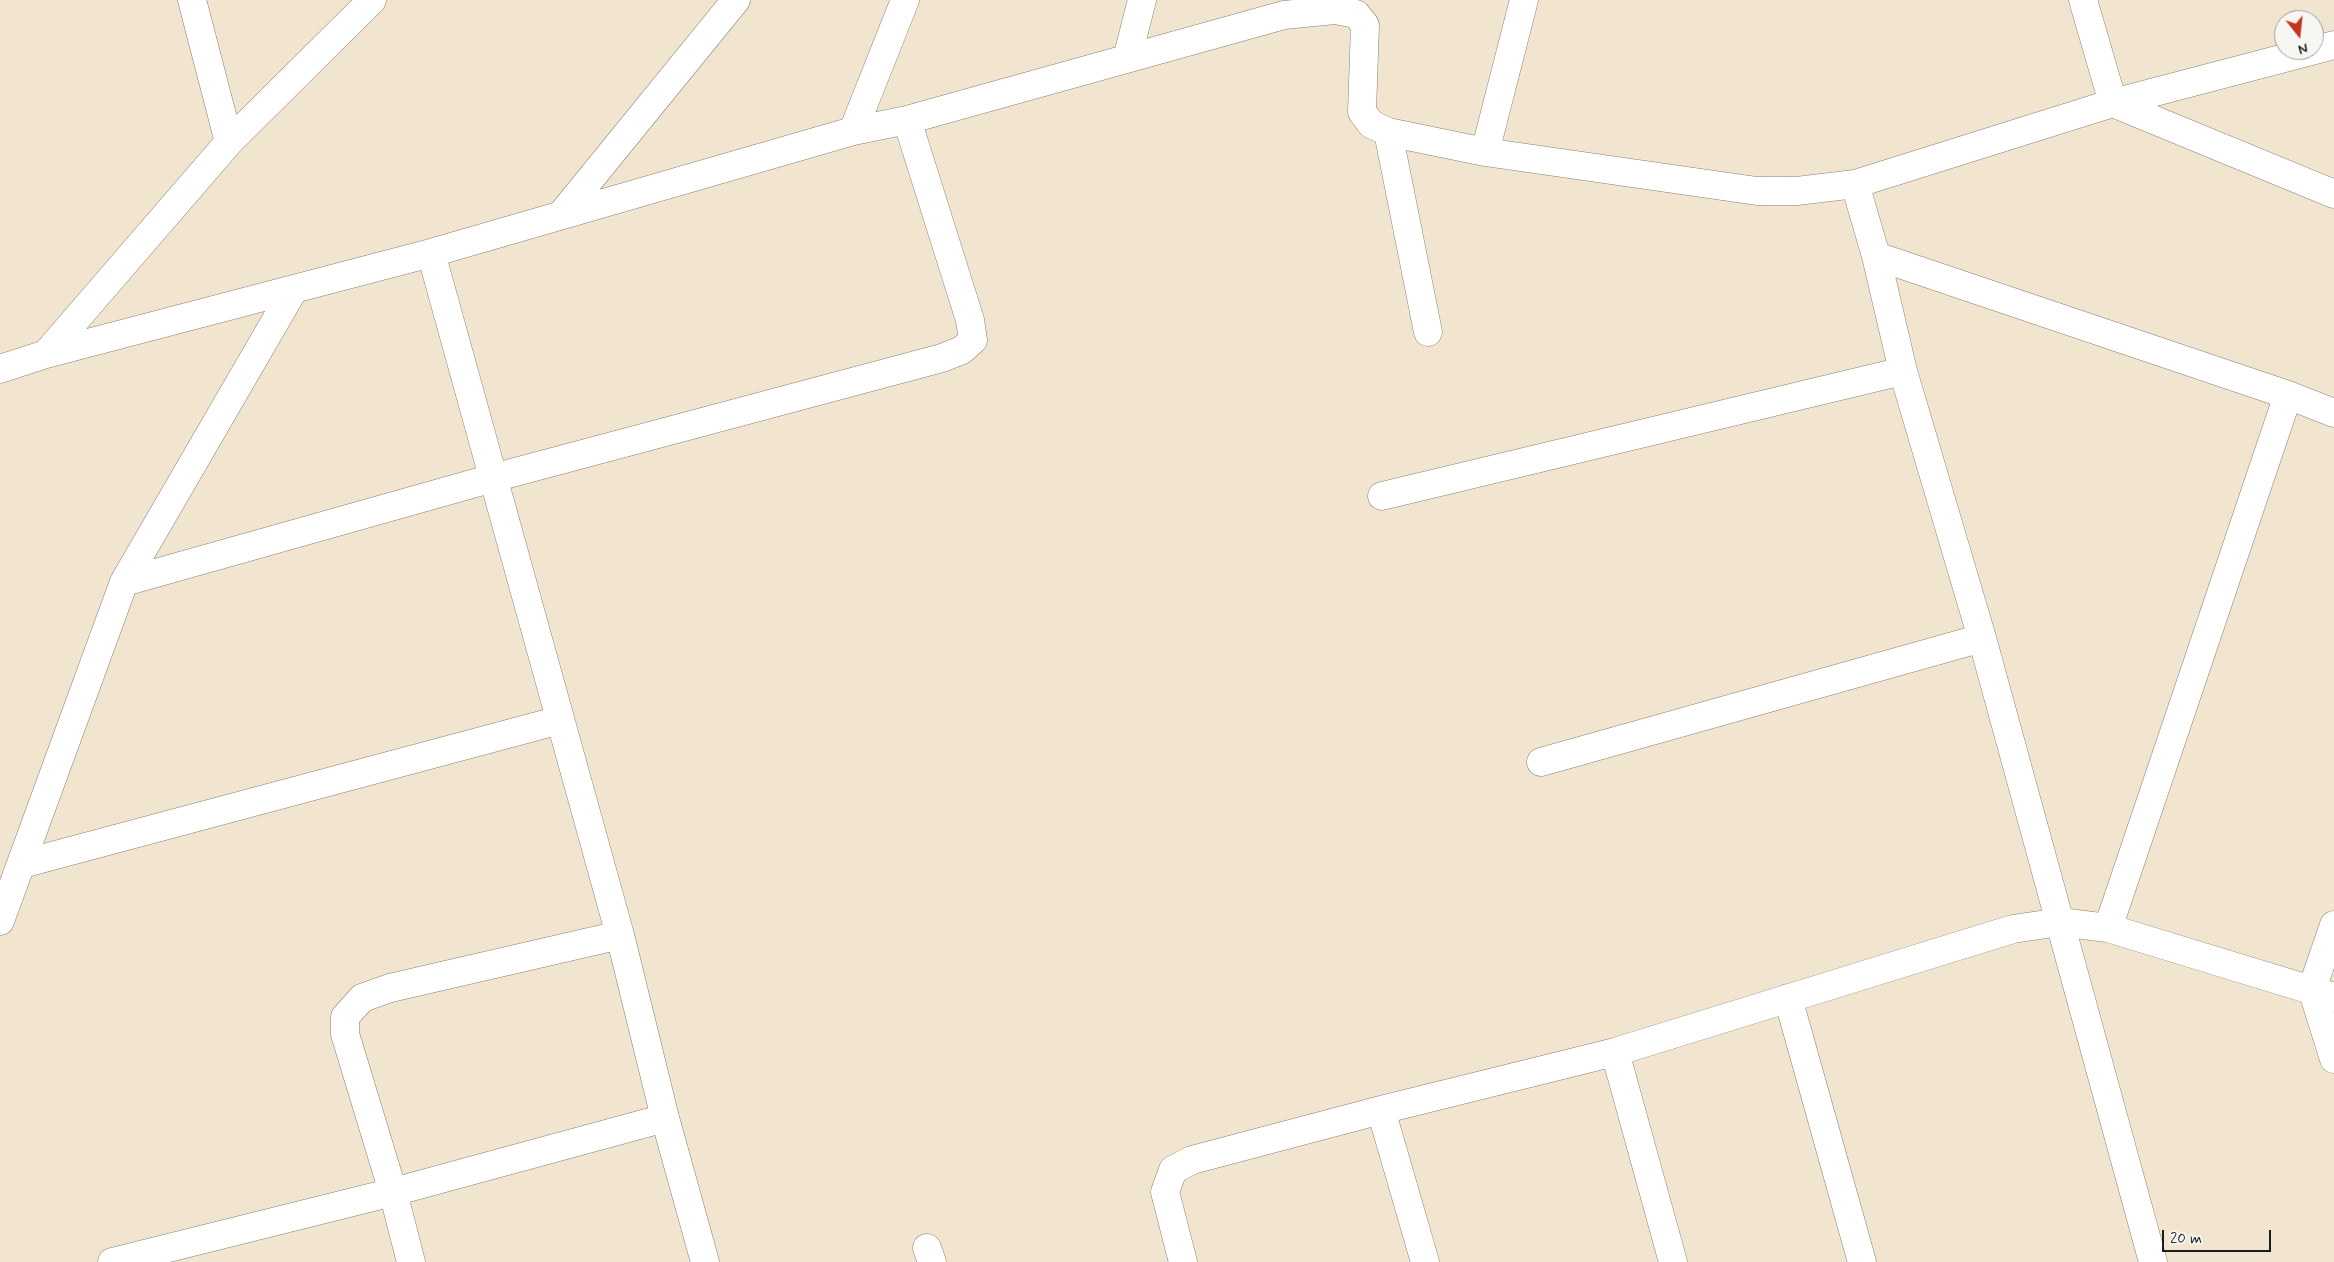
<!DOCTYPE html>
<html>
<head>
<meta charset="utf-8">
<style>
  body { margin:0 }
  #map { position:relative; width:2334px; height:1262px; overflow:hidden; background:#f2e5cf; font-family:Mynerve,sans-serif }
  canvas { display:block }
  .north { position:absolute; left:2274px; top:10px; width:50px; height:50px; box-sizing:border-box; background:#f6f6f2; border:1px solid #9f9f9c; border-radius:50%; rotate:164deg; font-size:14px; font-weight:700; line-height:20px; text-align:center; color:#1c1c1c }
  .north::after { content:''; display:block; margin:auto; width:18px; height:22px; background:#c8321e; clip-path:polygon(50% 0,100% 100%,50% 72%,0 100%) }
  .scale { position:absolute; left:2162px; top:1230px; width:109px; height:22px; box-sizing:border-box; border:2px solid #1c1c1c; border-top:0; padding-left:6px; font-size:15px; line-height:18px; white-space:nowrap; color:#1c1c1c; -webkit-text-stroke:4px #f6f6f2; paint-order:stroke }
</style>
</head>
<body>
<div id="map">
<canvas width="2334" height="1262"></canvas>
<div class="north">N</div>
<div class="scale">20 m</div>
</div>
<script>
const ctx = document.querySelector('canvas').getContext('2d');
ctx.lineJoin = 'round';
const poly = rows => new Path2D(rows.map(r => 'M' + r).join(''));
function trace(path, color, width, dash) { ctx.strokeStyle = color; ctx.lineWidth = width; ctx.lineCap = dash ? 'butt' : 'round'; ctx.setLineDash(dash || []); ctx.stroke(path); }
const minor = poly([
  [192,0,229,142],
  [2083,0,2113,103,2334,194],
  [1127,59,1142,0],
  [853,131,905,0],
  [1388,132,1428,332],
  [1485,152,1524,0],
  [561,215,736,0],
  [1876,256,2288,395,2334,413],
  [46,354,229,142,372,0],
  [0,369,46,354,431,253],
  [1382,496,1903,371],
  [124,582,493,478,942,358,962,350,973,340,970,320,907,120],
  [1541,762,1982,638],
  [22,864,560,720],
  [0,921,124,582,294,289],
  [2334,925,2312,989,2334,1059],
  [2108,928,2288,395],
  [1788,998,1862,1262],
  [1615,1052,1673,1262],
  [1381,1110,1425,1262],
  [927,1248,932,1262],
  [112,1262,393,1192,665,1118],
  [411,1262,393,1192,345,1034,345,1017,362,998,390,988,620,935],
  [705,1262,665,1118,620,935,431,253,853,131,907,120,1284,15,1335,10,1356,14,1365,25,1362,112,1371,124,1388,132,1485,152,1757,191,1797,191,1855,184],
  [1183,1262,1165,1192,1173,1170,1192,1160,1381,1110,1615,1052,2013,929,2060,922,2108,928,2334,997],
  [2153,1262,1982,638,1903,371,1876,256,1855,184,2113,103,2334,45]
]);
trace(minor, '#878076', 29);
trace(minor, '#fff', 28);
</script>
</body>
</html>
